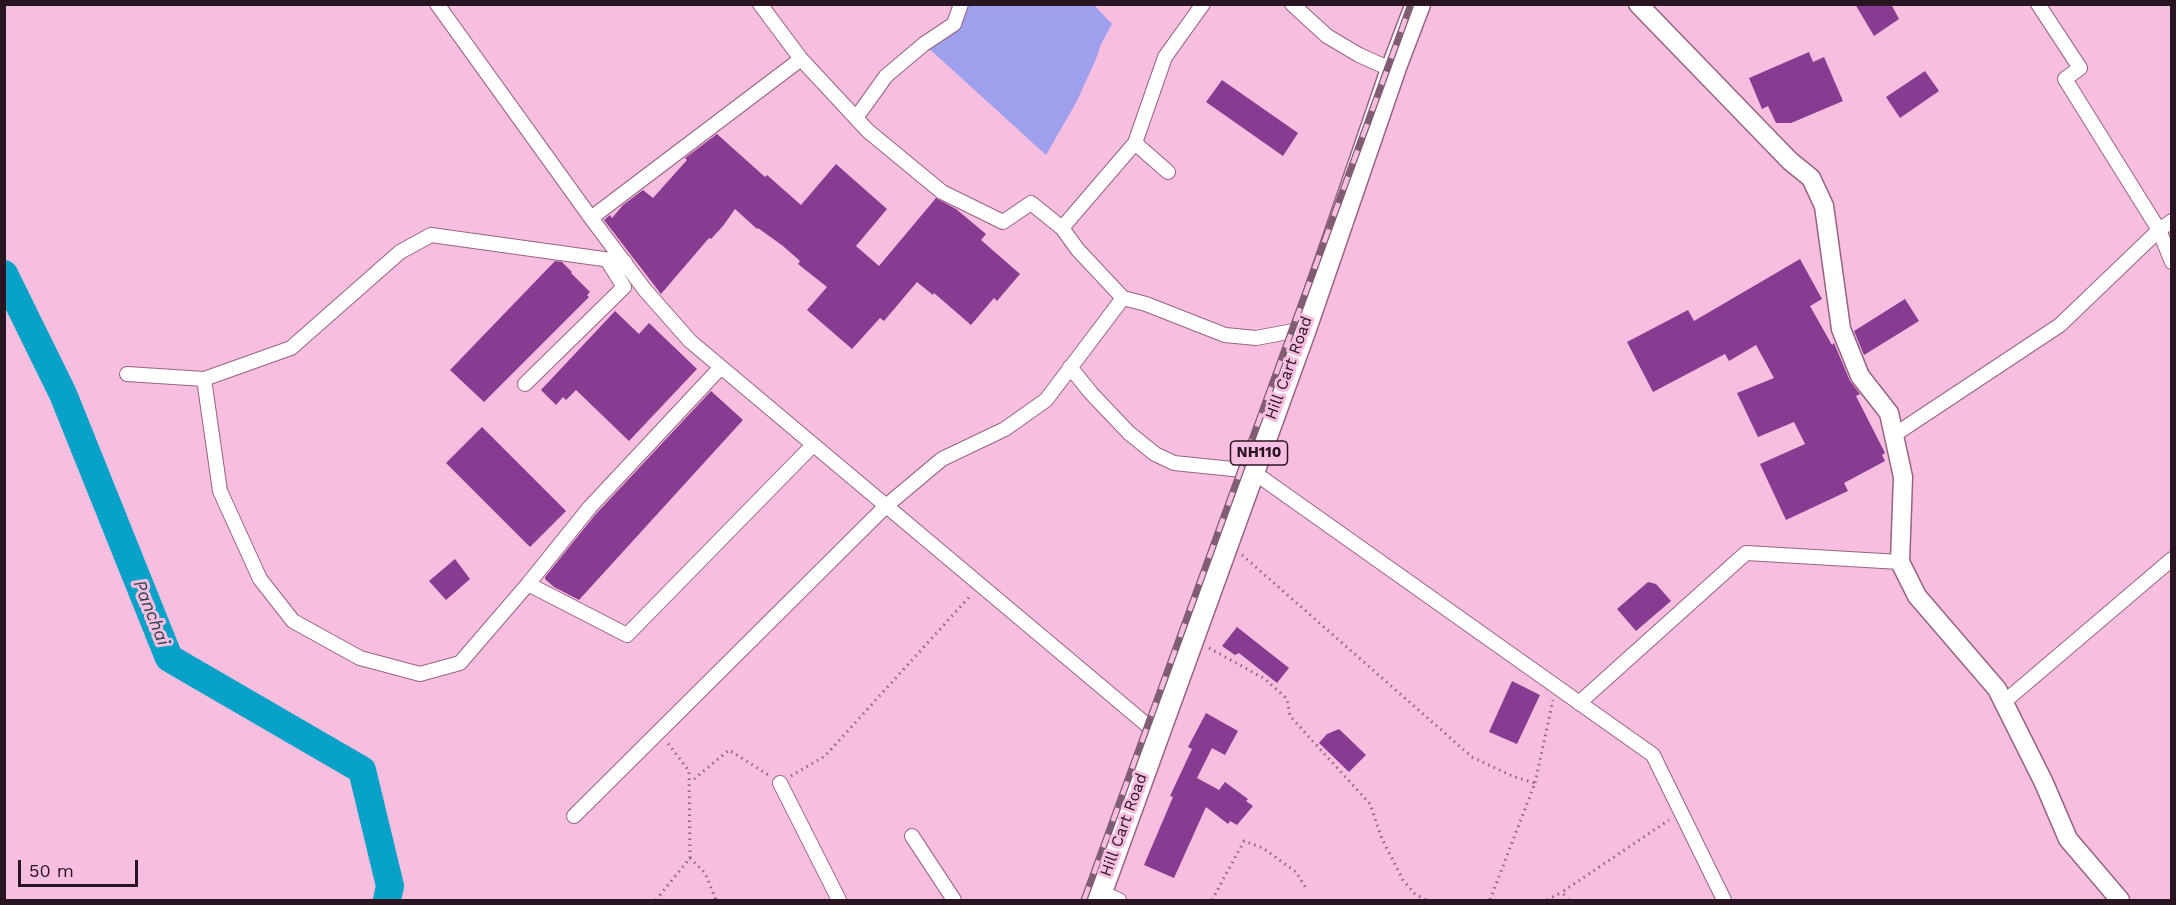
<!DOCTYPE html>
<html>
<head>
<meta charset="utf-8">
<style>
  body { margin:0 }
  #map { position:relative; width:2176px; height:905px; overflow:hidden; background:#f7bedf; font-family:"Work Sans",sans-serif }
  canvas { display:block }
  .frame { position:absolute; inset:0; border:6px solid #291522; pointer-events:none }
  .scale { position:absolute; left:18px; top:860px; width:120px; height:27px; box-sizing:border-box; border:3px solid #291522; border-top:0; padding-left:8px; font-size:18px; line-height:21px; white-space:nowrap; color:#291522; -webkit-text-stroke:4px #f7bedf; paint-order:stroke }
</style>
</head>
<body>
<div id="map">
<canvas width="2176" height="905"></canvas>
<div class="frame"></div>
<div class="scale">50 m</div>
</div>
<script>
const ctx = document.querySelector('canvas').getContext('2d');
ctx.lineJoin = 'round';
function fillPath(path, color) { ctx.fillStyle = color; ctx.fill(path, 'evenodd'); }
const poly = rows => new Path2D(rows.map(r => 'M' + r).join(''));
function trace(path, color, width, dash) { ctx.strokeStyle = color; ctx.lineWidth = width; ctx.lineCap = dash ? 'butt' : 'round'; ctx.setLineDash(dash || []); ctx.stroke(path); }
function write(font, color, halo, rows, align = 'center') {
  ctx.font = font + ' "Work Sans",sans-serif'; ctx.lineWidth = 6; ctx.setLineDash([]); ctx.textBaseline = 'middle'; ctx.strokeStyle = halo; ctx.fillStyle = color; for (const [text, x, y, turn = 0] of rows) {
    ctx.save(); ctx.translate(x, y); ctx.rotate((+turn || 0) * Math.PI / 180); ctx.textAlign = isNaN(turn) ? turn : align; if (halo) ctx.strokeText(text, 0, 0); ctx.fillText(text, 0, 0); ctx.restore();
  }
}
fillPath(poly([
  [961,5,1094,5,1112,24,1101,44,1096,59,1077,101,1046,155,924,44,954,24]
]), '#9fa0ed');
trace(poly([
  [4,274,63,394,169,658,362,770,390,886,387,900]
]), '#08a2c8', 28);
fillPath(poly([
  [1855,4,1891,4,1899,19,1874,36],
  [1809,52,1813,62,1824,57,1843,101,1791,123,1776,123,1768,106,1762,109,1749,78],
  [1925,71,1939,91,1900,118,1886,97],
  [1222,80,1298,133,1283,156,1206,102],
  [717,134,765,177,767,175,801,205,836,164,887,209,856,246,879,266,936,198,956,209,986,234,981,240,1020,274,997,301,994,298,971,325,934,293,933,295,917,282,884,321,880,318,852,349,807,310,827,287,798,264,800,261,783,246,758,228,757,229,735,209,723,226,711,239,709,238,661,294,604,220,610,215,612,218,623,205,643,190,653,198,687,160,685,158],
  [1800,259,1822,299,1810,306,1832,345,1834,343,1850,381,1860,394,1856,396,1885,453,1882,455,1885,461,1844,483,1848,491,1786,520,1760,464,1805,444,1794,422,1758,437,1737,393,1774,378,1756,345,1729,361,1725,354,1653,392,1627,342,1688,310,1694,321],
  [555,261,562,262,572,272,571,273,590,292,587,295,589,297,484,402,450,370],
  [1905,299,1919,321,1864,355,1854,331],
  [615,311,639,334,649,323,697,369,629,441,576,390,566,400,563,397,556,405,541,390],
  [711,391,743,420,579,600,554,587,545,579,545,577,595,515],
  [482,427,566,511,530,547,446,463],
  [455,559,470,579,446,600,429,581],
  [1648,582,1656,584,1671,601,1636,631,1617,609],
  [1237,627,1289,668,1277,683,1239,653,1235,655,1222,646],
  [1512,681,1540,695,1517,744,1489,732],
  [1206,713,1238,731,1225,755,1212,748,1197,778,1219,790,1225,782,1248,799,1246,801,1253,806,1237,825,1230,821,1228,824,1206,807,1174,878,1144,865,1173,797,1170,796,1192,749,1188,747],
  [1339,729,1366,755,1349,772,1319,743,1327,734]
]), '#873b91');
const street = poly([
  [437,4,591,218,645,290,690,341,1147,725,1159,730],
  [760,4,801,59,868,131,942,192,1003,222,1031,203,1062,228,1135,143,1168,172],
  [1292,4,1327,36,1359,55,1388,68,1394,67],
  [2038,4,2080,68,2065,79,2159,230,2172,262],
  [856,118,886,76,924,44,954,24,961,4],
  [1135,143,1165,57,1203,4],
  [591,218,801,59],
  [1062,228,1078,250,1123,298],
  [1070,367,1091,393,1129,433,1155,454,1174,463,1252,471,1653,755,1724,900],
  [127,374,204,379,291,348,400,252,431,235,625,262],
  [204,379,220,491,260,579,293,621,360,658,420,674,460,663,528,584,627,635,813,445],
  [525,384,624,287,607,260],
  [1894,435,2060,325,2159,230,2172,221],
  [528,584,590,507,721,367],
  [2004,702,2172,559],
  [1579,703,1746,553,1900,562],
  [780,783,839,900],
  [574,816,886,506,942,459,1005,429,1046,400,1123,298,1146,304,1225,335,1256,338,1304,329],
  [912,836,954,900],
  [1100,892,1119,900]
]);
const secondary = poly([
  [1638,4,1790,161,1811,178,1824,206,1841,329,1860,376,1889,413,1903,477,1900,562,1917,596,1997,689,2044,783,2068,839,2120,900]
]);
const highway = poly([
  [1097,900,1304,329,1394,67,1418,4]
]);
trace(street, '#966482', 16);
trace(secondary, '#966482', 21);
trace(highway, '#966482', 27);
trace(poly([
  [1242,555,1472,757,1512,776,1535,783,1490,900],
  [1209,648,1265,679,1287,699,1290,716,1370,804,1382,839,1403,880,1415,894,1426,900],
  [791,776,825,756,971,595],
  [694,779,729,750,770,776],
  [1535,783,1553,700],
  [690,858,705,873,716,900],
  [656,900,690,858,689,771,667,742],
  [1212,900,1244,841,1263,848,1296,872,1306,888],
  [1547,900,1562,892],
  [1568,900,1562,892,1669,820]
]), '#8d677e', 3, [1.5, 4.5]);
trace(street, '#fff', 14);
trace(secondary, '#fff', 18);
trace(highway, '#fff', 24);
const rail = poly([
  [1084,900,1411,4]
]);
trace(rail, '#815d73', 7);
trace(rail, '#f7bedf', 4.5, [14]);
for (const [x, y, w] of [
  [1259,453,57]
]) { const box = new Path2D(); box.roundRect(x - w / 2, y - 12, w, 24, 4.5); ctx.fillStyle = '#f7bedf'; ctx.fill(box); trace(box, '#291522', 1.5); }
write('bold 15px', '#291522', null, [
  ["NH110",1259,453]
]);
write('16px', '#291522', '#f7bedf', [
  ["Hill Cart Road",1289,368,-70],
  ["Hill Cart Road",1124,825,-70]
]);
write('italic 18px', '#29434d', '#f7bedf', [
  ["Panchai",151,613,68]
]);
</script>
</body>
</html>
